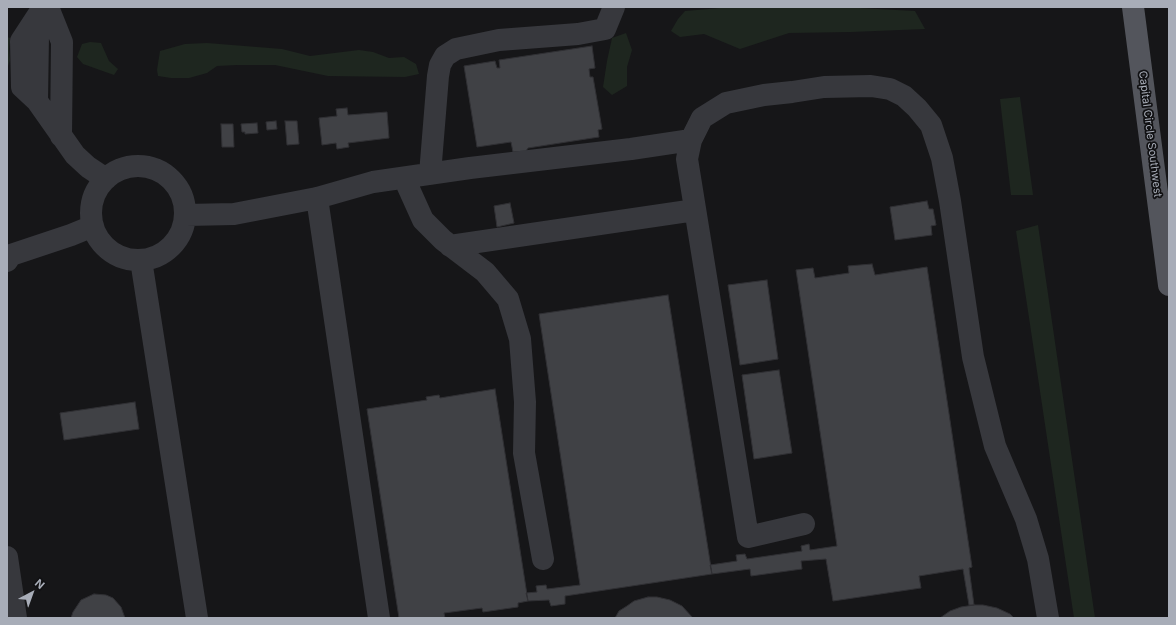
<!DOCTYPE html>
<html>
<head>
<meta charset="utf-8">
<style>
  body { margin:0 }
  #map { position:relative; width:1176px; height:625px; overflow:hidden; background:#161618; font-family:Inter,sans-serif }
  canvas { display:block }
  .frame { position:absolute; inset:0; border:8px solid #a8adb8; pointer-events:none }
  .north { position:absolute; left:12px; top:573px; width:40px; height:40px; -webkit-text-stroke:3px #111113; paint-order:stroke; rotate:41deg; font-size:11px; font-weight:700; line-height:16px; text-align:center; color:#a8adb8 }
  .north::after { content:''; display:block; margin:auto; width:14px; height:18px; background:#a8adb8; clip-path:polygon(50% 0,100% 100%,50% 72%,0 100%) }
</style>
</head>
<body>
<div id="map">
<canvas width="1176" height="625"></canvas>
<div class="frame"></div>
<div class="north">N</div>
</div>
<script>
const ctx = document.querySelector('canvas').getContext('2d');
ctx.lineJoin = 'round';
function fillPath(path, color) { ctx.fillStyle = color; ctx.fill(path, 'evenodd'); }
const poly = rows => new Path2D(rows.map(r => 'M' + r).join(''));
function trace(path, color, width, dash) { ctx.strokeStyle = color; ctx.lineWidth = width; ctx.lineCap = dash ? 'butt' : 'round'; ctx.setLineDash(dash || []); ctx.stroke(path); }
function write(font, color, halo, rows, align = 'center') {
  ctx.font = font + ' Inter,sans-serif'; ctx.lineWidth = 3.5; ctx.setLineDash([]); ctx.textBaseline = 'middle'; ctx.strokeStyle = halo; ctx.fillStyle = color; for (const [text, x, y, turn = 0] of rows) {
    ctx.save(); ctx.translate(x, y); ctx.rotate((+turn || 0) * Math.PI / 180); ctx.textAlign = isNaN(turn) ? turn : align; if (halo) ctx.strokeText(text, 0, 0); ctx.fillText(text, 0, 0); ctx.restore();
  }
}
fillPath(poly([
  [732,7,841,7,915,11,925,29,851,32,789,33,740,49,704,34,680,37,671,31,678,19,685,11],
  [626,33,632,50,627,67,627,86,612,95,603,87,607,61,612,38],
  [7,37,10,38,9,49,10,60,8,66,7,67],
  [90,42,101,43,109,61,118,69,114,75,83,64,77,57,82,44],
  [207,43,282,49,310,56,359,50,373,52,389,58,404,57,416,64,419,74,405,77,328,76,275,65,237,65,217,66,207,73,189,78,171,78,158,76,157,70,160,51,185,44],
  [1020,97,1033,195,1011,195,1000,99],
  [1038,225,1095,618,1074,618,1016,231]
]), '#1e261f');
const building = poly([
  [592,46,595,68,589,69,590,77,593,77,602,129,598,130,599,137,528,148,526,151,513,152,511,142,477,147,464,66,495,61,497,68,500,68,499,60,592,46],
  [347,108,348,115,387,112,389,138,348,143,349,147,337,149,336,143,322,145,319,118,337,116,336,109,347,108],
  [276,121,277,129,267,130,266,122,276,121],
  [285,121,297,121,299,144,287,145,285,121],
  [257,123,258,133,245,134,245,132,242,132,241,124,257,123],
  [221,124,233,124,234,147,222,147,221,124],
  [927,201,929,209,933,209,936,225,931,226,932,235,895,240,890,207,927,201],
  [510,203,514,223,497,227,494,206,510,203],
  [872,264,875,275,927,267,972,567,969,568,974,605,969,605,963,569,919,576,921,588,833,601,826,559,801,561,802,569,751,576,750,569,712,574,710,565,737,561,736,555,745,554,747,559,802,551,801,546,809,544,810,550,837,546,796,270,813,268,815,278,849,273,848,266,872,264],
  [767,280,778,359,740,365,728,285,767,280],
  [668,295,712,574,565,596,565,604,551,606,549,600,528,601,526,593,537,592,536,586,546,585,547,589,580,585,539,314,668,295],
  [779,370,792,453,754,459,742,375,779,370],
  [495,389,528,601,518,603,518,607,483,612,482,608,444,613,445,618,399,618,367,409,427,400,426,397,439,395,440,398,495,389],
  [135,402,139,429,64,440,60,413,135,402],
  [94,594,106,595,113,598,121,607,125,618,71,618,73,612,81,600,94,594],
  [648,597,657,597,670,600,682,606,693,618,615,618,619,611,627,606,634,601,648,597],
  [974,605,983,605,997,608,1010,614,1014,618,940,618,950,611,961,607,974,605]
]);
fillPath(building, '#404145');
trace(building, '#303034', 1);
trace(poly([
  [45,7,38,36,37,101,75,155,88,167,106,179],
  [48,7,62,42,61,136],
  [37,101,22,87,21,41,38,15],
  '91 213a47 47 0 1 1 94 0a47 47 0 1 1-94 0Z',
  [430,174,438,76,440,65,445,56,456,49,499,40,578,34,605,29,614,7],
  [404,178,423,220,443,240,485,272,508,299,520,339,525,402,524,453,543,559],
  [317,198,379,618],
  [186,215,234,214,317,198,373,182,470,168,631,149,691,140],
  [450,246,695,210],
  [141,260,197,618],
  [7,261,11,255,71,235,93,226],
  [804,524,748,537,687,159,691,140,702,118,726,103,764,95,792,92,824,87,871,86,890,89,904,96,917,108,931,125,942,158,950,201,973,357,995,446,1026,519,1038,559,1048,618],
  [7,557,16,618]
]), '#37383d', 22);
trace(poly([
  [1133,7,1169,285]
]), '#53555c', 22);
write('11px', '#a8adb8', '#111113', [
  ["Capital Circle Southwest",1150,134,83]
]);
</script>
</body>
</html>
